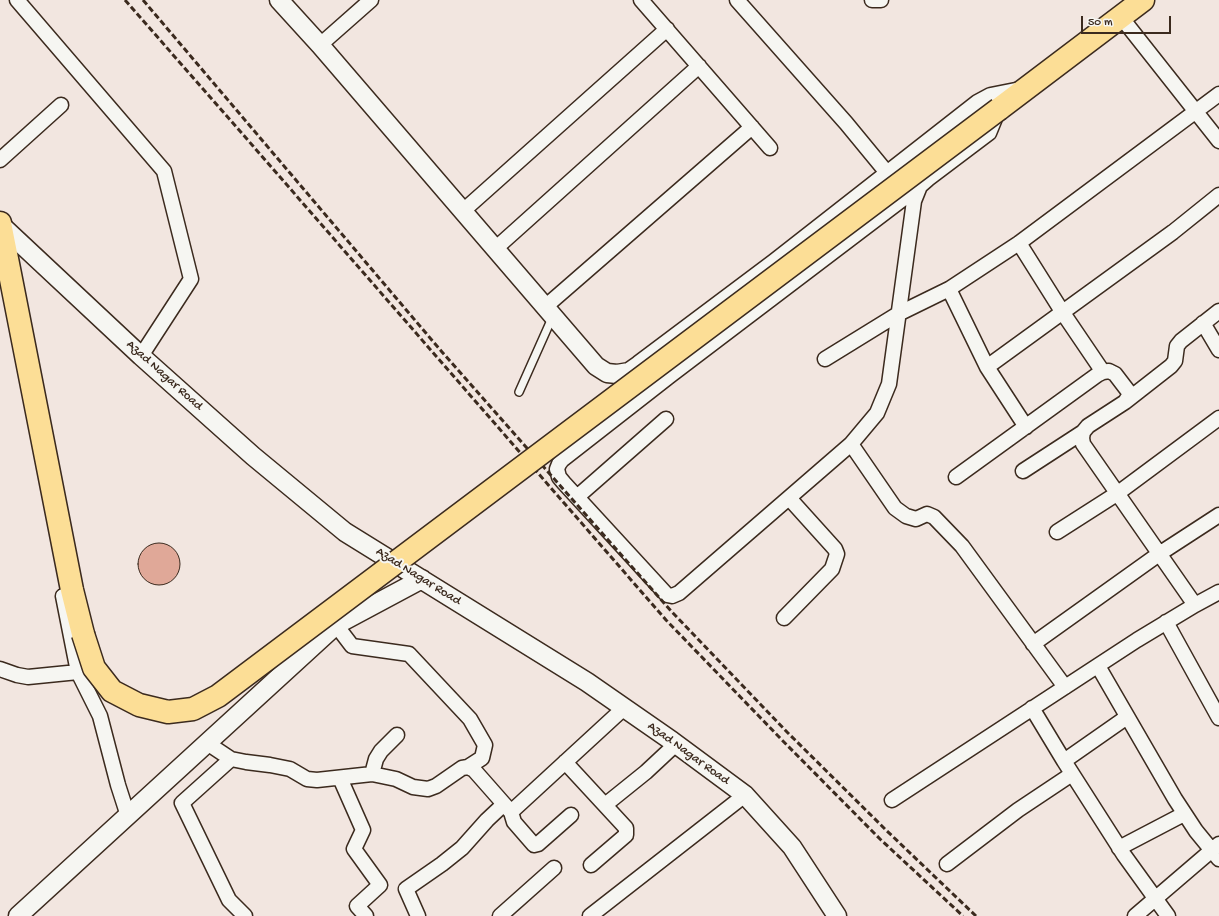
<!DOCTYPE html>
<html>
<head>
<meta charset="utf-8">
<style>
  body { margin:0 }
  #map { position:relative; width:1219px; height:916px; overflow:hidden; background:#f2e6e0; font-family:"Gochi Hand",sans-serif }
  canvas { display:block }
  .scale { position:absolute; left:1081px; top:16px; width:90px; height:18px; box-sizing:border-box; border:2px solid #3b2a1e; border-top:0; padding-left:5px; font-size:12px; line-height:14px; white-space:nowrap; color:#3b2a1e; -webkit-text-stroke:3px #f6f6f2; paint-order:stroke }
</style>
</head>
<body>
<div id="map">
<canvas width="1219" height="916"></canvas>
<div class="scale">50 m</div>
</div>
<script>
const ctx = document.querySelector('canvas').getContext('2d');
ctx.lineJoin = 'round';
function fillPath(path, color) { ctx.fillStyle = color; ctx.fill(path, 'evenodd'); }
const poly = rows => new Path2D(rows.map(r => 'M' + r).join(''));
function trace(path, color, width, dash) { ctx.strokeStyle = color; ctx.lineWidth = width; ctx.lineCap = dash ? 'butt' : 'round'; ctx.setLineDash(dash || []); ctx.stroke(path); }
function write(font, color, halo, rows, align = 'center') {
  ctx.font = font + ' "Gochi Hand",sans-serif'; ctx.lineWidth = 4; ctx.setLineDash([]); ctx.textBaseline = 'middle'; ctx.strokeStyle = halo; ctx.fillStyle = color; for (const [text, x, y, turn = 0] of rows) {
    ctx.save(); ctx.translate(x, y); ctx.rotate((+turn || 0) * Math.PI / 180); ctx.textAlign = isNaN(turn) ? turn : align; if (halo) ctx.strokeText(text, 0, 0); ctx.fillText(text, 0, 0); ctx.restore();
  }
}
const building = poly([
  '138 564a21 21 0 1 1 42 0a21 21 0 1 1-42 0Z'
]);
fillPath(building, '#e0a898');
trace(building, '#3b2a1e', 1);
const service = poly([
  [519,392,552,318]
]);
const minor = poly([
  [17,0,164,171,191,279,141,356],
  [641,0,770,148],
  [737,0,846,123,888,174],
  [872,0,881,0],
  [1121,17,1219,141],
  [320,45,371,0],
  [0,160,61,105],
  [920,186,671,375,562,460,559,464,557,469,559,477,564,483,667,595,672,596,679,593,851,444,877,413,889,384,914,201,920,186,928,179,989,133,998,111],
  [463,211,667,29],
  [1019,243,1063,313,1103,372],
  [495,249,699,66],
  [949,289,987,367,1026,427],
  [545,307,752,127],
  [1203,323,1219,350],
  [825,359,898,314,949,289,1019,243,1219,94],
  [987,367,1173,232,1219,195],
  [1125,402,1171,366,1175,361,1177,346,1181,341,1219,311],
  [851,444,895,508,906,516,916,519,927,514,934,517,962,546,1065,687],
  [1023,471,1083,432],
  [956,477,1097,375,1103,372,1109,371,1115,374,1128,391,1129,396,1125,402,1088,426,1083,432,1082,438,1083,444,1195,605],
  [577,497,666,419],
  [1057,532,1118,493,1219,418],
  [63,596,78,672,100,716,118,785,128,816],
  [784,618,832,569,837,554,835,549,789,498],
  [1166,622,1219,718],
  [336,625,352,646,409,654,470,719,485,745,482,758,468,767],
  [1033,644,1159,554,1219,515],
  [1098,666,1175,799,1196,831,1219,859],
  [0,669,17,675,28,677,78,672],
  [1032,708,1064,761,1124,855,1168,916],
  [207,743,231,759,246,762,270,765,290,769,307,779,317,780,372,774,396,779,413,787,428,789,436,786,462,768,468,767,474,770,511,812,514,822,534,845,538,844,571,815],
  [231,759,182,803,229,900,245,916],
  [1064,761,1127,717],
  [565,762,626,828,626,835,591,865],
  [372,774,376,759,381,751,397,735],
  [340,778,363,830,354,849,380,885,357,906,366,916],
  [892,800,1137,640,1195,605,1219,592],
  [605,805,646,772,676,744],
  [511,812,624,708],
  [1119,848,1184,814],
  [947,864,1018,810,1072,774],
  [418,916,406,889,442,864,462,848,487,820,504,804],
  [500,916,554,868],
  [590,916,745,795],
  [1135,916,1219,844]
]);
const tertiary = poly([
  [279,0,320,45,596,366,607,373,617,374,629,372,639,365,775,263,978,104,991,97,1021,91],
  [1,225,141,356,253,456,345,532,587,682,672,741,745,795,792,847,837,916],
  [18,916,336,625,422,579]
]);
const primary = poly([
  [999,109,1143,0],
  [0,223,72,590,83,634]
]);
trace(service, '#3b2a1e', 10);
trace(minor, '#3b2a1e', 17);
trace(tertiary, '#3b2a1e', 21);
trace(primary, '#3b2a1e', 25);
trace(service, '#f6f6f2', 7);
trace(minor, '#f6f6f2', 14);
trace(tertiary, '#f6f6f2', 18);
trace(primary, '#fcde96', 22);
trace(poly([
  [125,0,253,146,666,620,781,739,880,839,963,916],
  [143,0,442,352,671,611,787,732,887,831,976,916]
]), '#3b2a1e', 3, [6, 3]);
const primaryBridge = poly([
  [83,634,94,668,112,691,139,705,168,712,193,709,218,696,999,109]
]);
trace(primaryBridge, '#3b2a1e', 25, []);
trace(primaryBridge, '#fcde96', 22);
write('13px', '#3b2a1e', '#f6f6f2', [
  ["Azad Nagar Road",164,376,42],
  ["Azad Nagar Road",418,577,32],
  ["Azad Nagar Road",688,754,36]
]);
</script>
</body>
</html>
